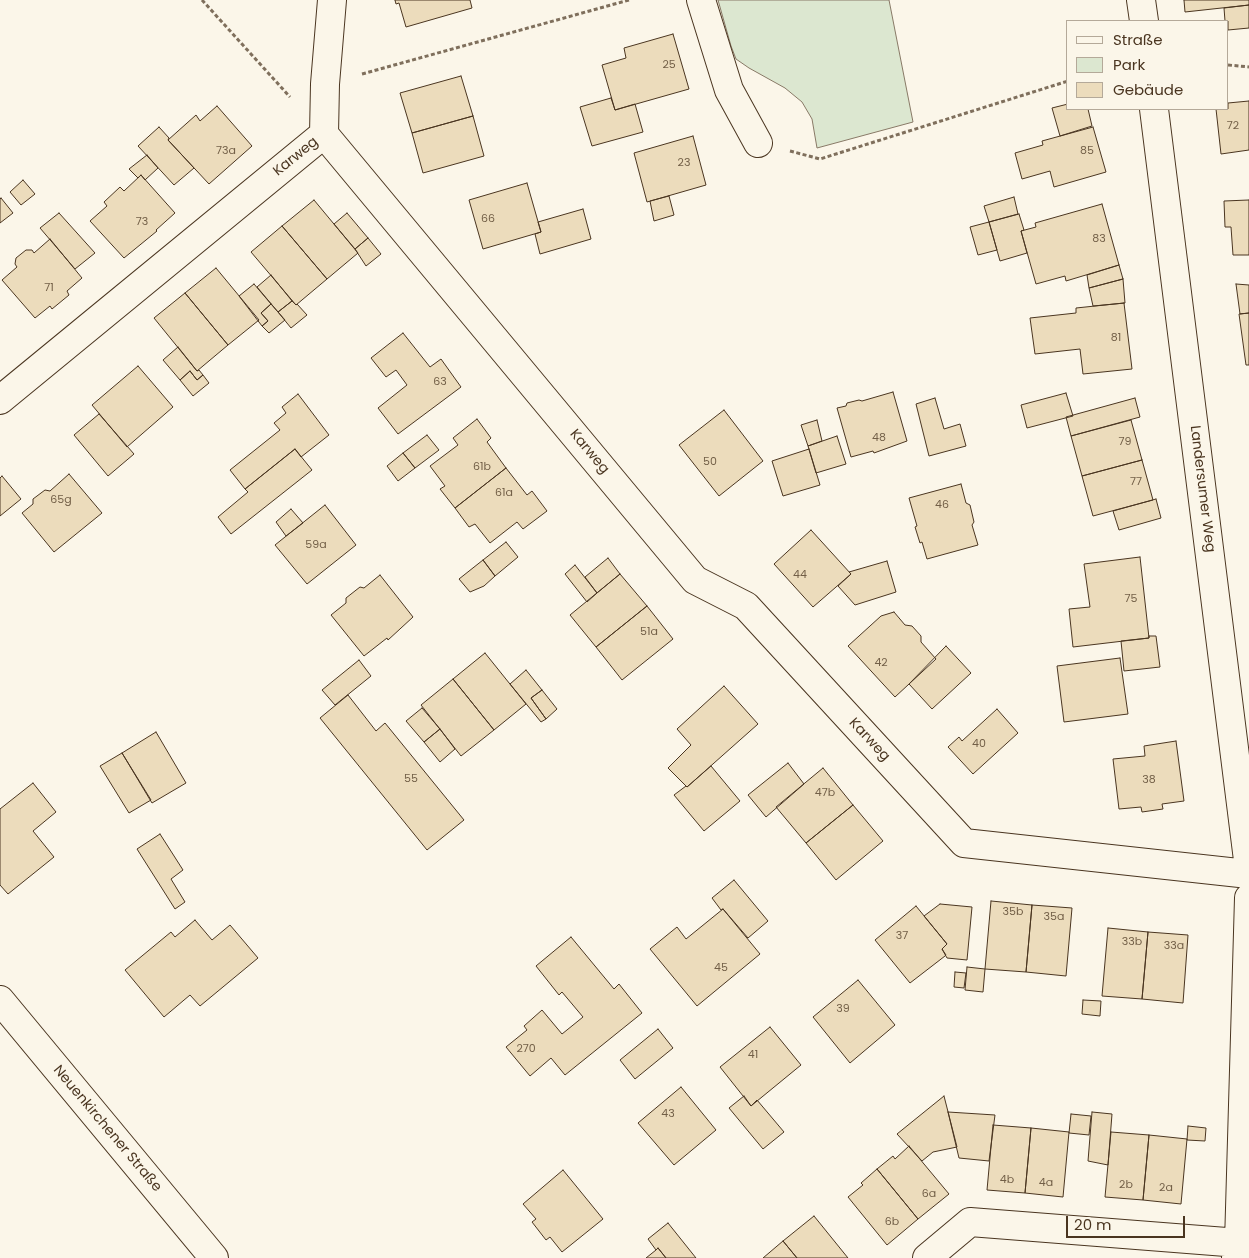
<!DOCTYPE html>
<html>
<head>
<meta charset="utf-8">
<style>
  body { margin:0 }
  #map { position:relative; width:1249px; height:1258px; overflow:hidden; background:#fbf6e9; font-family:Poppins,sans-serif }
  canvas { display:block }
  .legend { position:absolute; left:1066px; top:20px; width:162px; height:90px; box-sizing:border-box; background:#fbf6e9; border:1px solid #b4a999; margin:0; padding:6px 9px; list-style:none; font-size:15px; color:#4a3520 }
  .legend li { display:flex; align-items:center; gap:10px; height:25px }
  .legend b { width:25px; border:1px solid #b4a999 }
  .scale { position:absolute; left:1066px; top:1216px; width:119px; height:22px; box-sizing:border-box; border:2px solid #4a3520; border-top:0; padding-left:6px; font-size:15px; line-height:18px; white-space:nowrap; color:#4a3520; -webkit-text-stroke:4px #fbf6e9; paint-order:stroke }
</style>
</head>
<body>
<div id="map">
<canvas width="1249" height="1258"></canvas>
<ul class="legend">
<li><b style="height:6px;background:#fbf6e9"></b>Straße</li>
<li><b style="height:14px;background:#dce7d0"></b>Park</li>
<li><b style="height:14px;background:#ecdcbc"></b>Gebäude</li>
</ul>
<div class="scale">20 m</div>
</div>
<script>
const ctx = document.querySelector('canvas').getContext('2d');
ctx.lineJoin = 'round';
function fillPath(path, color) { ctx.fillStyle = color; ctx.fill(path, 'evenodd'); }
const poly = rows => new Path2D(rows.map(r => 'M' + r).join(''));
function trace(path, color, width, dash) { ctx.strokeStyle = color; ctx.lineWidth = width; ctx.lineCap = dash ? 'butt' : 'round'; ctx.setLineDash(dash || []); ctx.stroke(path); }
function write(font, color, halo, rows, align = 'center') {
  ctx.font = font + ' Poppins,sans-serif'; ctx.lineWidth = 4; ctx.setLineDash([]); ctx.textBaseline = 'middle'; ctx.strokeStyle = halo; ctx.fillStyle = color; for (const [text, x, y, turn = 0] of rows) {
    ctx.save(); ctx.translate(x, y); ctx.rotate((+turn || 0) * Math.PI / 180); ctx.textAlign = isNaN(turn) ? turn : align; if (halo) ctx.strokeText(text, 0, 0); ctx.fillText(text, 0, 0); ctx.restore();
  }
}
const green = poly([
  [718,0,889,0,913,122,817,148,812,119,802,102,785,88,749,68,736,59,731,46,718,0]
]);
fillPath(green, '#dce7d0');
trace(green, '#887966', 1);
const building = poly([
  [395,0,470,0,472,8,406,27,399,3,396,4,395,0],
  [1184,0,1249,0,1249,5,1185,12,1184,0],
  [1249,5,1249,28,1228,30,1228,21,1225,21,1224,8,1249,5],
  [673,34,689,89,615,110,602,65,626,58,624,48,673,34],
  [461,76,473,116,412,133,400,93,461,76],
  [611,98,615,110,635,104,643,132,592,146,580,107,611,98],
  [1249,101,1249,150,1221,154,1216,109,1228,109,1228,103,1249,101],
  [1068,104,1068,109,1088,109,1092,126,1060,136,1052,108,1068,104],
  [217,106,252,146,209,184,168,140,196,115,200,121,217,106],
  [473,116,484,156,423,173,412,133,473,116],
  [159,127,169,138,168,140,194,168,174,185,138,146,159,127],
  [1093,127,1106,172,1054,187,1050,171,1022,179,1015,153,1043,145,1042,141,1093,127],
  [693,136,706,185,647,202,634,153,693,136],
  [147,155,158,168,145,180,141,175,138,178,129,169,147,155],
  [141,175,175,213,156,230,157,231,124,258,90,221,107,206,104,202,120,187,124,191,141,175],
  [23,180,35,194,21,205,10,192,23,180],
  [527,183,541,232,483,249,469,200,527,183],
  [669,196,674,215,654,221,650,201,669,196],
  [1014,197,1018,214,989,222,984,206,1014,197],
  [1,198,13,213,0,223,0,199,1,198],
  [314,200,358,253,327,279,282,226,314,200],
  [1249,200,1249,255,1233,255,1231,227,1225,227,1224,201,1249,200],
  [1102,204,1119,265,1066,281,1065,276,1036,284,1021,231,1036,227,1035,223,1102,204],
  [583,209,591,239,540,254,535,234,541,232,538,222,583,209],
  [59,213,95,253,75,269,40,228,59,213],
  [347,213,368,238,355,249,334,224,347,213],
  [1019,214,1024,230,1021,231,1027,253,1000,261,989,222,1019,214],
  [989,222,997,250,978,255,970,227,989,222],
  [282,226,327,279,296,305,251,252,282,226],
  [368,238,381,254,366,266,355,249,368,238],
  [50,239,82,278,67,291,69,295,52,309,50,306,35,318,2,280,17,267,15,264,16,258,26,250,32,250,34,253,50,239],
  [1119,265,1123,279,1089,288,1087,275,1119,265],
  [216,268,259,320,228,345,185,293,216,268],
  [271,275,292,301,278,312,257,287,271,275],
  [1123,279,1125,303,1093,306,1089,288,1123,279],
  [254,284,271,304,261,313,268,321,262,326,239,296,254,284],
  [1236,284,1249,285,1249,313,1240,314,1236,284],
  [185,293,228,345,197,371,154,318,185,293],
  [292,301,296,305,297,304,307,315,291,328,278,312,292,301],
  [1124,303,1132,369,1083,374,1080,349,1035,354,1030,318,1076,313,1076,308,1124,303],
  [271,304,285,320,269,333,262,326,268,321,261,313,271,304],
  [1249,313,1249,365,1246,365,1239,314,1249,313],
  [403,333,430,367,441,359,461,387,398,434,378,408,407,385,396,370,386,377,371,358,403,333],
  [178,347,197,371,199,370,203,375,197,380,190,371,180,380,163,360,178,347],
  [138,366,173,407,127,447,92,405,138,366],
  [190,371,197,380,203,375,209,383,193,396,180,380,190,371],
  [893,392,907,441,874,453,873,451,851,457,837,408,846,406,847,403,859,400,862,401,893,392],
  [1066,393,1073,416,1027,428,1021,405,1066,393],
  [298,394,329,435,301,457,295,449,245,489,230,470,280,430,274,423,286,413,282,407,298,394],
  [935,398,944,429,960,424,966,446,929,456,916,404,935,398],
  [1135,398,1140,417,1071,436,1066,417,1135,398],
  [724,410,763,461,719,496,679,445,724,410],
  [99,414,134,454,108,476,74,435,99,414],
  [477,419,491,438,487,442,506,468,455,508,440,489,445,486,430,466,458,445,453,438,477,419],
  [817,420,822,441,808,446,801,425,817,420],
  [1131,420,1142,460,1082,476,1071,436,1131,420],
  [427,435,439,450,415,468,403,453,427,435],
  [837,436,846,464,816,473,808,446,837,436],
  [295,449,312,470,231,534,218,517,248,492,245,489,295,449],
  [809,449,820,485,783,496,772,461,809,449],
  [403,453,415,468,398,481,387,466,403,453],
  [1142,460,1153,500,1093,516,1082,476,1142,460],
  [506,468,527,495,532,491,547,511,523,529,517,522,490,543,475,524,469,527,455,508,506,468],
  [69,474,102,513,54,552,22,513,33,504,33,499,45,490,50,491,69,474],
  [2,476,21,499,0,516,0,478,2,476],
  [961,484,966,503,970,505,974,522,972,525,978,545,927,559,922,542,920,543,915,527,917,526,909,498,961,484],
  [1156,499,1161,518,1119,530,1113,511,1156,499],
  [325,505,356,545,307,584,275,545,325,505],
  [291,509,303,523,286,536,276,522,291,509],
  [811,530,851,574,813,607,774,564,811,530],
  [506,542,518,557,495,576,483,560,506,542],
  [1140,557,1149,638,1073,647,1069,609,1090,607,1084,564,1140,557],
  [608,558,620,574,597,593,585,577,608,558],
  [483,560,495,576,484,586,470,592,459,579,483,560],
  [887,561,896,592,855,605,838,586,851,574,849,572,887,561],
  [575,565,597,593,587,602,565,574,575,565],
  [620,574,647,606,596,647,570,615,620,574],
  [380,575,413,617,388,640,387,638,364,656,331,615,346,603,346,598,360,587,364,588,380,575],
  [647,606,673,639,622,680,596,647,647,606],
  [894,612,905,625,912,626,921,636,921,642,936,659,895,697,848,646,881,616,894,612],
  [1149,636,1156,636,1160,667,1124,671,1121,641,1149,638,1149,636],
  [946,646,971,673,932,709,909,684,946,646],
  [485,653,526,704,494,730,453,679,485,653],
  [1120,658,1128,714,1064,722,1057,666,1120,658],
  [359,660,371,676,335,705,322,690,359,660],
  [526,670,542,690,531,698,546,719,541,722,510,684,526,670],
  [453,679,494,730,461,756,421,705,453,679],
  [724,686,758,724,687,787,668,768,691,745,677,729,724,686],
  [542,690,557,709,546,719,531,698,542,690],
  [348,695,376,731,385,723,464,820,427,850,320,718,348,695],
  [422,708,440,729,424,742,406,721,422,708],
  [997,709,1018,733,973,774,948,747,959,737,962,741,997,709],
  [440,729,455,749,440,762,424,742,440,729],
  [156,732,186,783,152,803,122,753,156,732],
  [1176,741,1184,801,1162,804,1163,809,1142,812,1141,807,1119,809,1113,759,1145,756,1144,746,1176,741],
  [122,753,151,800,129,813,100,766,122,753],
  [788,763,804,784,766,817,748,795,788,763],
  [711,766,740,801,704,831,674,795,686,786,687,787,711,766],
  [823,768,853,805,806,843,776,807,823,768],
  [33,783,56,812,33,831,54,857,8,894,0,885,0,809,33,783],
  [853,805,883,841,836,880,806,843,853,805],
  [160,834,183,870,171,879,185,902,175,909,137,849,160,834],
  [734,880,768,921,748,938,723,909,721,910,712,898,734,880],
  [991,901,1032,905,1026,972,985,969,991,901],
  [940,904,972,907,967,960,947,958,942,949,947,944,924,916,940,904],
  [1032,905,1072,908,1066,976,1026,972,1032,905],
  [916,906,947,944,942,949,946,955,945,956,910,983,875,940,916,906],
  [723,909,760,954,697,1006,650,949,677,927,686,939,723,909],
  [195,920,212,940,230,925,258,958,200,1006,190,995,164,1017,125,970,171,932,175,937,195,920],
  [1108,928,1148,932,1142,999,1102,996,1108,928],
  [1148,932,1188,935,1183,1003,1142,999,1148,932],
  [571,937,614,989,619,984,642,1013,565,1075,551,1058,530,1076,506,1047,527,1030,524,1026,542,1010,562,1034,583,1017,562,992,559,995,536,966,571,937],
  [967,967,985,969,983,992,965,990,967,967],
  [955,972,966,973,964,988,954,987,955,972],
  [858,980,895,1025,850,1063,813,1017,858,980],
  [1083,1000,1101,1001,1100,1016,1082,1014,1083,1000],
  [770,1027,801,1065,751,1106,720,1067,770,1027],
  [658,1029,673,1048,635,1079,620,1060,658,1029],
  [681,1087,716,1130,674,1165,638,1123,681,1087],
  [744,1096,751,1106,757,1100,784,1132,763,1149,729,1108,744,1096],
  [944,1096,957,1147,933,1152,922,1161,897,1134,944,1096],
  [948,1112,995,1115,989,1161,959,1158,948,1112],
  [1092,1112,1112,1114,1108,1165,1088,1161,1092,1112],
  [1071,1114,1091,1116,1089,1135,1069,1133,1071,1114],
  [993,1125,1031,1128,1025,1193,987,1190,993,1125],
  [1188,1126,1206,1128,1205,1141,1187,1140,1188,1126],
  [1031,1128,1069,1132,1063,1197,1025,1193,1031,1128],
  [1111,1132,1149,1135,1143,1200,1105,1197,1111,1132],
  [1149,1135,1187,1139,1181,1204,1143,1200,1149,1135],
  [909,1146,949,1194,918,1219,877,1169,893,1156,895,1159,909,1146],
  [877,1169,918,1219,887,1245,848,1197,863,1185,861,1183,877,1169],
  [563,1170,603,1219,562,1252,550,1237,546,1240,532,1222,536,1219,523,1204,563,1170],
  [814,1216,848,1258,797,1258,783,1241,814,1216],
  [668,1223,696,1258,666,1258,658,1248,656,1250,648,1239,668,1223],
  [783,1241,797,1258,763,1258,783,1241],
  [658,1248,666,1258,646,1258,656,1250,658,1248]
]);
fillPath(building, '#ecdcbc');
trace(building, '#4a3520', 1);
const minor = poly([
  [701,0,729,90,758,143],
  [1141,0,1144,21],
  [1154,109,1249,868],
  [324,134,695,580,746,606,964,843,1249,874],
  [324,134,325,84,332,0],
  [0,400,324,134],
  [0,1000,214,1258],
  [927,1258,970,1222,1239,1243],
  [1236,1258,1239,1243,1249,898]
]);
trace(minor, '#4a3520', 30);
trace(poly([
  [202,0,290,97],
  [1228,65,1249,67],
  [362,74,629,0],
  [790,151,820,159,1068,81]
]), '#7f6f5c', 3, [4, 2.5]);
trace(minor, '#fbf6e9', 28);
write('11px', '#725f47', null, [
  ["25",669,65],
  ["72",1233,126],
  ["73a",226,151],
  ["85",1087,151],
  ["23",684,163],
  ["66",488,219],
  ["73",142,222],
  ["83",1099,239],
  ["71",49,288],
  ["81",1116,338],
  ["63",440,382],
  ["48",879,438],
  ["79",1125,442],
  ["50",710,462],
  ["61b",482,467],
  ["77",1136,482],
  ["61a",504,493],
  ["65g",61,500],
  ["46",942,505],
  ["59a",316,545],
  ["44",800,575],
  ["75",1131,599],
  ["51a",649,632],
  ["42",881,663],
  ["40",979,744],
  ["55",411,779],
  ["38",1149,780],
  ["47b",825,793],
  ["35b",1013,912],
  ["35a",1054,917],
  ["37",902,936],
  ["33b",1132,942],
  ["33a",1174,946],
  ["45",721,968],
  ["39",843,1009],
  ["270",526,1049],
  ["41",753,1055],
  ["43",668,1114],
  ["4b",1007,1180],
  ["4a",1046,1183],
  ["2b",1126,1185],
  ["2a",1166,1188],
  ["6a",929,1194],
  ["6b",892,1222]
]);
write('14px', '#4a3520', '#fbf6e9', [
  ["Karweg",296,157,-39],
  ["Karweg",589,452,50],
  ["Landersumer Weg",1202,489,83],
  ["Karweg",869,740,47],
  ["Neuenkirchener Straße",107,1129,50]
]);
</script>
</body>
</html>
